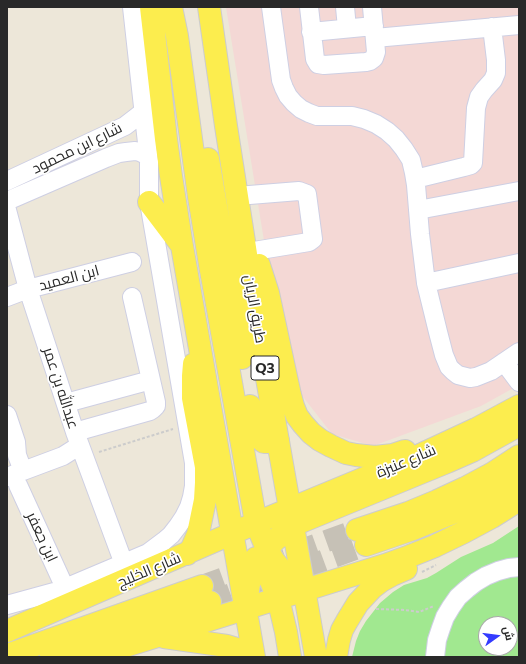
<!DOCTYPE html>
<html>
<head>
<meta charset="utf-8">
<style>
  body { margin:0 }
  #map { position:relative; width:526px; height:664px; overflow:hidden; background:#ede7d9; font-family:Commissioner,Cairo,sans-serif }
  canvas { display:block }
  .frame { position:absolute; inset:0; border:8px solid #292929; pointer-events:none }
  .north { position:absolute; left:478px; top:616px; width:40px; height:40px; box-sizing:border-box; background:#fff; border:1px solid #a9a9a9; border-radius:50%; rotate:76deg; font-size:11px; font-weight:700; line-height:16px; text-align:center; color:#292929 }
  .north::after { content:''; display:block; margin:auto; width:14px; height:18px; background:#343bff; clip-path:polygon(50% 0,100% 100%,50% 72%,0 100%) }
</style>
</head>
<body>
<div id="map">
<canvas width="526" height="664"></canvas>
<div class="frame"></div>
<div class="north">ش</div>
</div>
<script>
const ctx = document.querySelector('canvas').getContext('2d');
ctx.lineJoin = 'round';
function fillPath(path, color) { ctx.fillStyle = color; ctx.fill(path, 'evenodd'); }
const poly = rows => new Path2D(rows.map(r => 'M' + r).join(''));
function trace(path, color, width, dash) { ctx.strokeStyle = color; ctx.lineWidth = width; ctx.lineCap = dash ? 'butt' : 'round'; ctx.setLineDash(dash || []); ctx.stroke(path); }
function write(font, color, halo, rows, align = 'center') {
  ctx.font = font + ' Commissioner,Cairo,sans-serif'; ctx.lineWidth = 3.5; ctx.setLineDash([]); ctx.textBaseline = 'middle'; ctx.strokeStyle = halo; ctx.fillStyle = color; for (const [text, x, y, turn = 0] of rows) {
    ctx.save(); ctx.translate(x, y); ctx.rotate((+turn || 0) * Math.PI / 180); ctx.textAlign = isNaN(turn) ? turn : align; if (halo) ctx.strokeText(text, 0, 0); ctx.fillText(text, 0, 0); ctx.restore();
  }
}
fillPath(poly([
  [226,7,519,7,519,385,481,406,373,446,332,434,300,393,279,333]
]), '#f4d8d5');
fillPath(poly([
  [519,526,519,657,352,657,356,641,360,631,366,621,380,603,393,592,404,585,427,578,436,573,461,557,493,543],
  [486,624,510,624,510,648,486,648]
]), '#a1e890');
trace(poly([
  [202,586,357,530],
  [210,602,366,545]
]), '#c6c1b6', 22, [22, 11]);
const minor = poly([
  [271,7,281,80,284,88,288,96,294,103,301,109,309,113,317,116,352,116,364,119,376,124,387,131,396,139,404,149,411,160,414,173,416,185,420,234,426,283,438,332,444,355,449,367,453,371,458,375,470,378,476,377,491,371,519,352],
  [309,7,315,59,318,64,324,65,366,62,370,61,374,58,376,52,372,7],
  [345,7,347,28],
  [311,32,374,26],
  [375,38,519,25],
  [415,179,464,167,471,165,473,163,476,108,479,97,484,90,493,80,496,73,496,60,492,27],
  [7,181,125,126,138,116,144,111],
  [237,196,299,191,307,194,313,239,309,242,254,251],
  [7,201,106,158,119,153,126,152,135,151,140,152,148,156],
  [7,210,28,289,75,432,124,564],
  [418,210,519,191],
  [426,283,519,263],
  [7,297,28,289,63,280,132,262],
  [504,362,519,382],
  [66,403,151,380],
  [7,415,16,442,17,455,23,471],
  [75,432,150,411,153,409,156,406,156,402,132,297],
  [7,477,63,456,74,449,79,444],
  [18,485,65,588],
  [7,605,58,591,148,553,164,541,171,535,178,526,184,517,189,507,192,497,194,486,194,463,149,202,149,161,132,7],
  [435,657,437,640,441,628,445,617,451,607,458,597,467,589,476,582,486,576,498,571,509,568,519,567]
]);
const major = poly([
  [151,7,166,139,171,176,182,246,254,657],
  [171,7,177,36,199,197,210,265,256,523,267,549,274,561,283,572,293,582,304,590],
  [209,7,226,126,253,299,316,657],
  [208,159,242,358],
  [149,202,180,243],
  [259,265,268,293,290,395,293,406,297,416,303,424,311,433,320,440,331,446,346,453,356,455,375,457,393,455,405,451],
  [250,406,255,430,258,437,264,442,268,442,278,440],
  [357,530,408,513,437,501,465,488,493,473,519,456],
  [366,545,413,529,457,511,481,499,519,476],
  [187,554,192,548,198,534,205,500,206,483,206,467,193,398,193,376,194,364],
  [256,558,270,579,278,598,286,632,290,657],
  [247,597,249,584,253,572,262,555,275,540,293,526,303,521,447,462,472,451,519,425],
  [7,631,256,523,418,456,476,429,519,406],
  [164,637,227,646,240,650,249,657],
  [7,655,202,586],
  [51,657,210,602],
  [90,657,225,615,385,565,410,556,435,546,464,532,492,517,519,500],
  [336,657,339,640,342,630,347,621,358,603,372,588,381,581,392,575,406,569]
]);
trace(minor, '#cecfe3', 20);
trace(major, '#ccc', 24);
trace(poly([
  [99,452,173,429],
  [422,572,436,565],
  [376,609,405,610,419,612,434,606]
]), '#ccc', 2, [3, 2]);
trace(minor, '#fff', 18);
trace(major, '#fced4e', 22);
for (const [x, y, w] of [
  [265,368,28]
]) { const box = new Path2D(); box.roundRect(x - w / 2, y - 12, w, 24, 3); ctx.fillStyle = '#fff'; ctx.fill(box); trace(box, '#292929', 1); }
write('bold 14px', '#292929', null, [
  ["Q3",265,368]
]);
write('15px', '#292929', '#fff', [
  ["شارع ابن محمود",77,148,-26],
  ["ابن العميد",69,278,-15],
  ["طريق الريان",255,309,80],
  ["عبدالله بن عمر",61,388,72],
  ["شارع عنيزة",406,461,-23],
  ["ابن جعفر",42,537,65],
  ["شارع الخليج",149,570,-23]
]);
</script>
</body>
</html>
